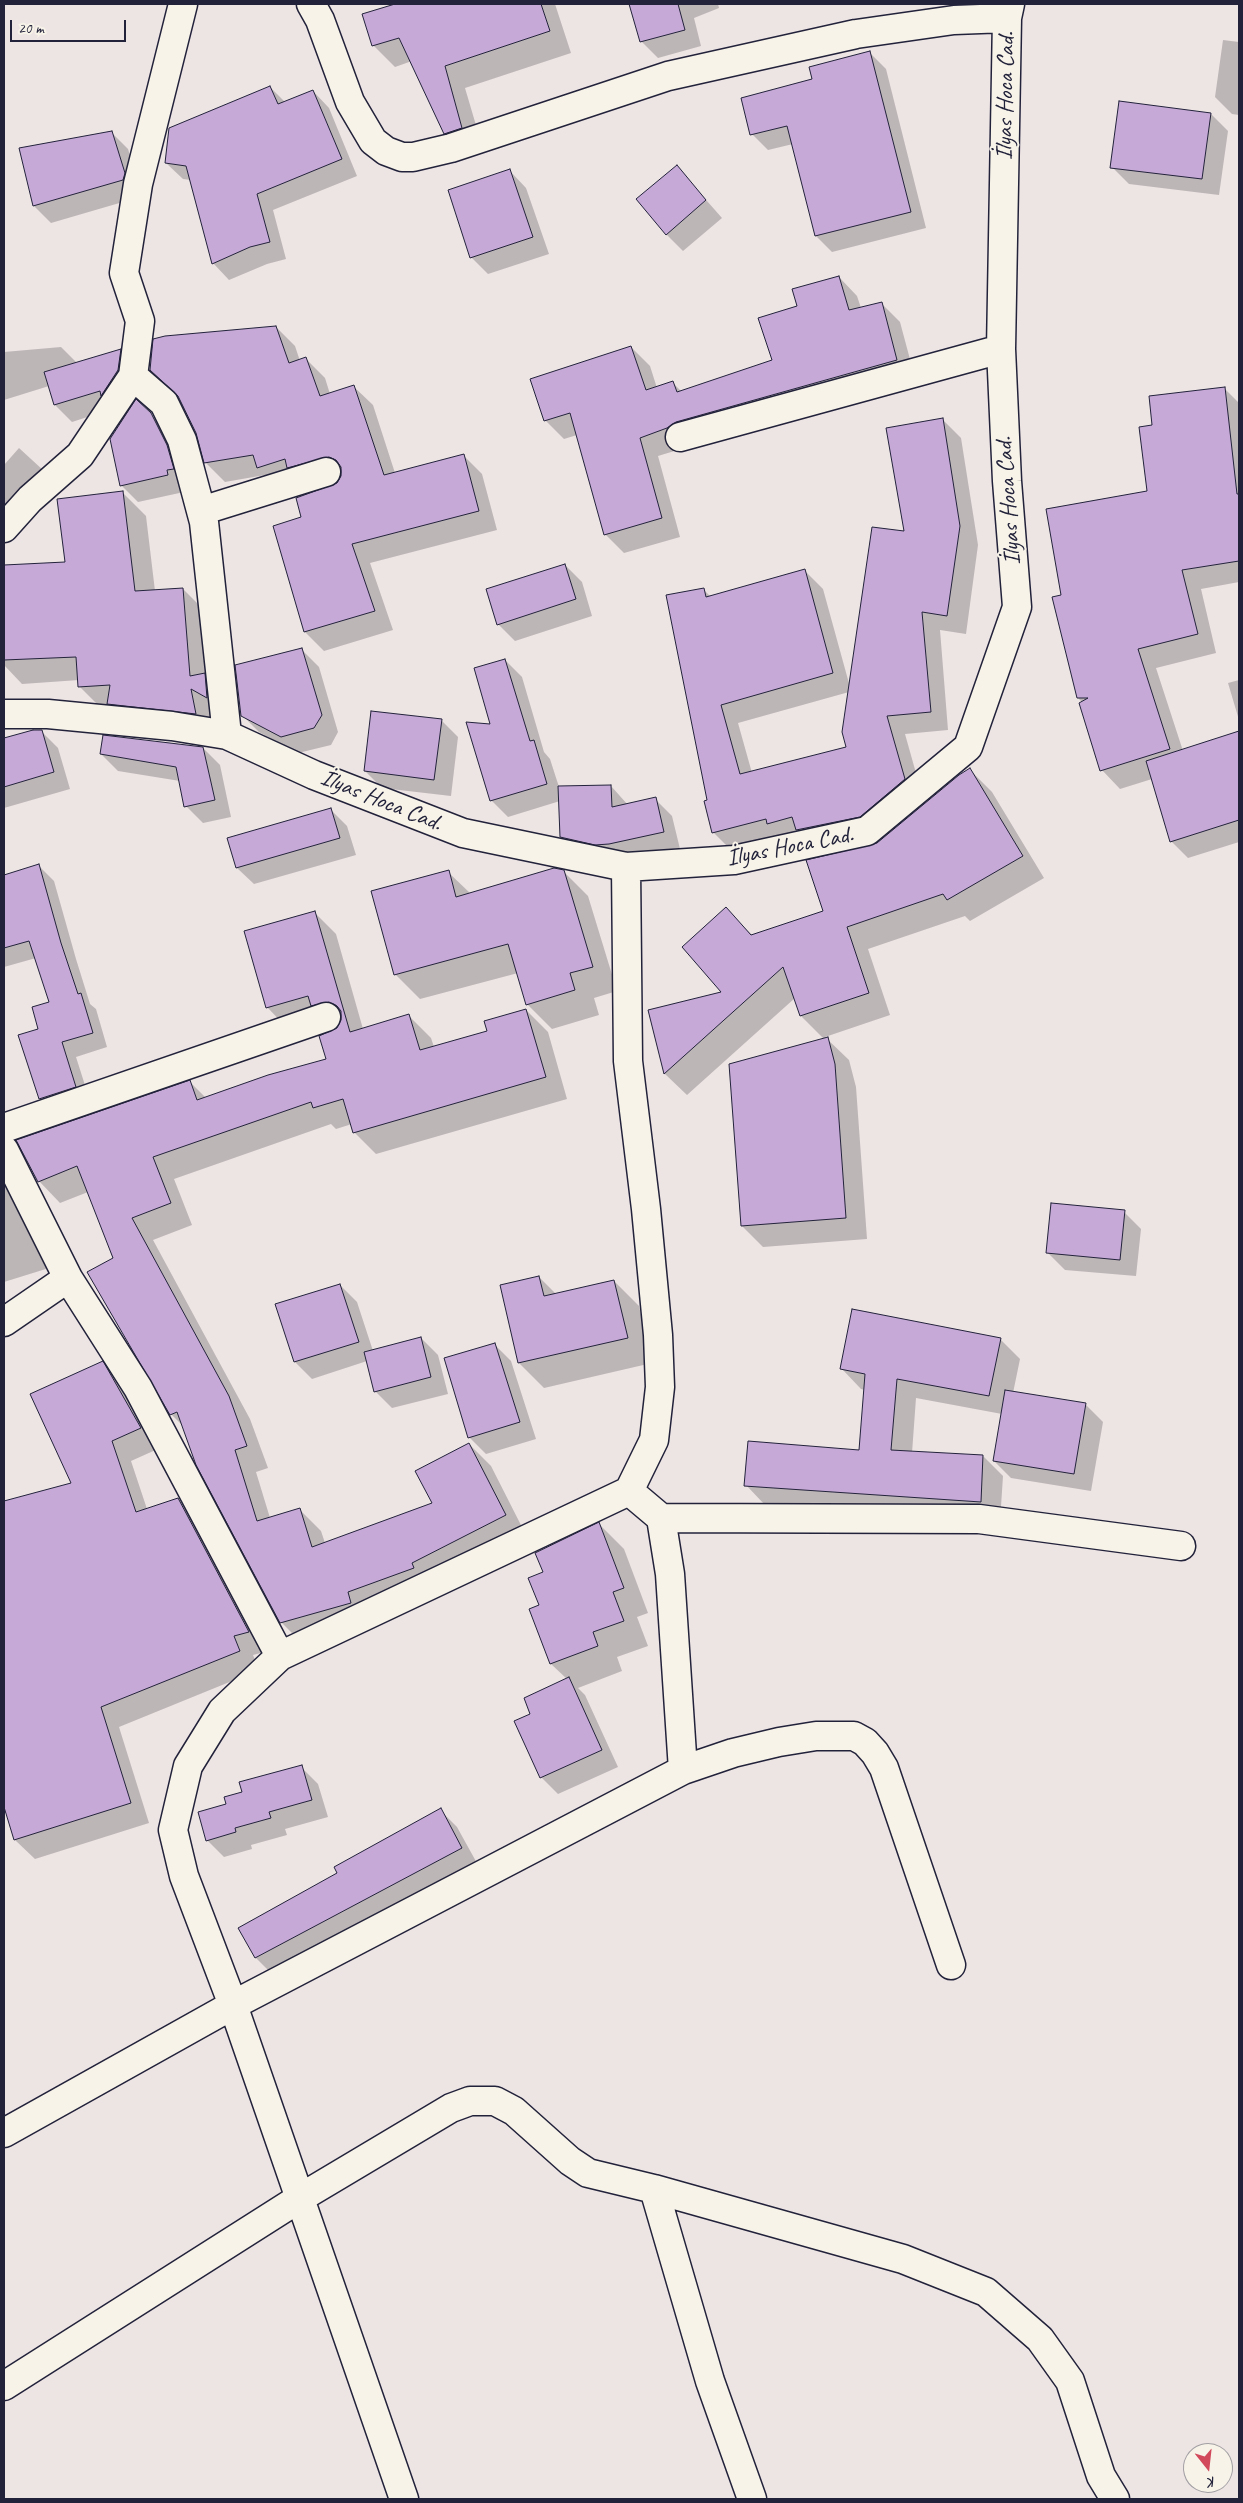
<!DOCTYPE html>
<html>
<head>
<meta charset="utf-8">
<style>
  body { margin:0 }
  #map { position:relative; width:1243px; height:2503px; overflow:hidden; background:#ede4e4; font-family:Caveat,sans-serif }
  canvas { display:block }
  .frame { position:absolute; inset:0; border:5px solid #22223b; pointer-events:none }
  .north { position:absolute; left:1183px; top:2443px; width:50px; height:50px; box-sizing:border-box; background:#f7f3e8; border:1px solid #a29fa3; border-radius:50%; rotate:164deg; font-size:14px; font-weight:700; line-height:20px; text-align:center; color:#22223b }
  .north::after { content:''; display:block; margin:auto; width:18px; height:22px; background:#d1495b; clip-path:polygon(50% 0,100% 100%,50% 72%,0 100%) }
  .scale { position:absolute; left:10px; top:20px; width:116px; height:22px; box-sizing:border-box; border:2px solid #22223b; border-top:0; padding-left:6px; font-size:15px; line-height:18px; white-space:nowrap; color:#22223b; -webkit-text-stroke:4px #f7f3e8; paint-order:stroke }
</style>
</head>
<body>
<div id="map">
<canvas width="1243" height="2503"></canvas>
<div class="frame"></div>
<div class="north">K</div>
<div class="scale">20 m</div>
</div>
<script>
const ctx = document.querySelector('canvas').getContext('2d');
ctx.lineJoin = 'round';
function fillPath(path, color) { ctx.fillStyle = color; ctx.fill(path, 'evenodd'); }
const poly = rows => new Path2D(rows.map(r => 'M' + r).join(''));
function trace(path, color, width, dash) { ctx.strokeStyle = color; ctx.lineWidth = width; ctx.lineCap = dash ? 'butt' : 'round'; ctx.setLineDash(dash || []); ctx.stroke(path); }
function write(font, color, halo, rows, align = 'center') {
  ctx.font = font + ' Caveat,sans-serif'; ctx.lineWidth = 4; ctx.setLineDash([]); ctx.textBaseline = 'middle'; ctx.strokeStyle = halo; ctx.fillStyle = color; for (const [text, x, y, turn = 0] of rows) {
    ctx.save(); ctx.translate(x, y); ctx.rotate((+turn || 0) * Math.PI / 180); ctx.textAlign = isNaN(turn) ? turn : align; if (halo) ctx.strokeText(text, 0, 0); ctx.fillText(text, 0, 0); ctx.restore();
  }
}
fillPath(poly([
  [399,4,555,4,571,53,465,88,483,149,467,154,445,133,412,61,395,67,373,45,363,15],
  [630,4,718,4,719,8,694,18,701,46,658,58,641,41],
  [1223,40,1239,42,1239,115,1232,114,1215,97],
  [870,53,886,69,926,228,832,252,816,236,793,144,768,150,752,134,814,80],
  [270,87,285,102,313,91,329,108,357,176,273,210,286,259,267,264,229,280,213,263,191,180,183,179,166,163],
  [1211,114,1228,131,1219,195,1129,184,1112,167],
  [111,132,128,149,141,190,140,197,51,223,34,206,21,149],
  [677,167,722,218,683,251,666,234],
  [510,171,526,188,549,254,488,274,471,257],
  [839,277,857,296,861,308,881,303,900,322,915,378,658,456,680,537,624,553,605,534,577,435,564,439,545,420,631,347,650,366,657,388,673,383,682,392,774,361,798,306],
  [276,327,295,346,300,361,306,359,325,378,330,394,353,386,373,405,395,473,463,455,482,474,497,530,370,563,393,630,324,651,305,632,274,527,303,518,338,484,342,477,307,486,277,487,265,475,225,482,206,463],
  [61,347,77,363,120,350,137,367,115,408,72,422,55,405,49,386,4,400,4,352],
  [1224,388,1239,403,1239,582,1201,589,1216,653,1156,668,1183,751,1232,735,1239,742,1239,842,1188,858,1171,841,1152,779,1120,789,1102,770,1082,702,1078,698,1063,596,1148,492,1154,426],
  [150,414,168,431,184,492,138,502,121,485],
  [942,419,961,438,978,545,966,634,940,630,948,730,905,734,923,798,879,835,732,851,713,832,709,801,704,590,711,597,804,570,823,589,850,687,905,533],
  [849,692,848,747,752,773,738,723],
  [19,448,56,482,4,543,4,465],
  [123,493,146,516,155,591,183,589,206,612,218,737,103,710,79,686,79,680,22,684,4,665,4,566,66,563],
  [565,565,582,582,592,616,515,641,498,624],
  [302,650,319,667,338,732,331,745,298,753,259,732,242,715],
  [505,660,522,677,544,752,550,759,559,787,611,786,628,805,655,799,672,816,680,849,626,861,578,854,561,837,560,801,508,817,491,800,492,726],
  [1239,680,1239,720,1228,683],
  [441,720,458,737,451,796,382,788,365,771],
  [33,731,41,731,58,748,70,789,4,808,4,739],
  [203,748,220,765,231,817,203,823,186,806,180,781,118,771,101,754],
  [970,770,992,792,1044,878,970,921,965,916,868,949,890,1015,825,1037,849,1060,856,1087,867,1239,763,1247,742,1226,825,1040,801,1016,795,998,687,1095,665,1074,649,1011,724,993,726,909,753,936,825,911,877,844],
  [330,809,347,826,356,855,254,884,237,868],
  [39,866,54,881,76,959,90,1004,96,1009,107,1047,76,1057,90,1101,55,1114,40,1099,20,1036,40,1030,50,1003,36,958,4,967,4,876],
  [563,871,588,896,617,991,594,998,599,1015,552,1029,527,1004,518,973,420,999,395,974,448,872,471,894],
  [314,912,336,934,363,1029,409,1016,431,1038,434,1047,488,1032,526,1010,548,1032,567,1099,376,1154,354,1132,352,1124,336,1129,331,1124,174,1179,192,1225,153,1240,250,1419,268,1468,256,1472,270,1518,299,1509,321,1531,325,1543,433,1504,469,1444,491,1466,527,1537,303,1644,281,1622,184,1427,171,1414,88,1192,60,1203,39,1181,190,1082,206,1098,328,1060,340,1026,288,1029,267,1007],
  [4,1164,49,1268,4,1282],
  [1124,1212,1141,1229,1136,1276,1065,1270,1048,1253],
  [539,1277,556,1294,614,1281,639,1306,652,1363,544,1388,519,1363,502,1286],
  [340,1285,357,1302,373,1351,421,1338,438,1355,448,1394,392,1408,375,1391,367,1361,312,1379,295,1362],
  [1000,1339,1020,1359,1013,1393,1086,1405,1103,1422,1091,1491,1011,1478,994,1461,1002,1414,916,1398,912,1453,983,1456,1003,1476,1000,1522,765,1505,746,1485,860,1452,865,1390,861,1389,842,1369],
  [494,1344,511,1361,536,1439,486,1454,469,1437],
  [102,1363,122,1382,160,1448,131,1461,147,1509,178,1499,198,1519,268,1651,253,1655,259,1670,119,1727,149,1823,35,1859,15,1840,4,1803,4,1502,73,1483],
  [599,1524,624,1549,648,1613,637,1617,648,1646,617,1657,622,1671,578,1688,585,1695,618,1767,558,1794,541,1777,532,1714,567,1679,551,1664,531,1610,541,1606,545,1573],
  [301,1767,318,1784,328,1817,285,1829,287,1835,251,1845,252,1849,224,1857,207,1840,227,1805],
  [440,1810,457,1827,478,1865,273,1975,256,1958,240,1928,339,1874]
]), '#0003');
const building = poly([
  [395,4,541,4,550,31,445,66,462,128,444,134,399,38,372,46,362,14,395,4],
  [629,4,678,4,685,30,640,42,629,4],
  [870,51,911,212,815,236,787,126,750,135,741,98,812,79,809,67,870,51],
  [270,86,278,104,313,90,342,159,257,194,270,242,250,247,212,264,186,166,165,163,169,128,270,86],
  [1119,101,1211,113,1202,179,1110,168,1119,101],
  [112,131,125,173,123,180,33,206,19,148,112,131],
  [677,165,706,200,666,235,636,199,677,165],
  [510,169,533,237,470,258,448,190,510,169],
  [839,276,849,310,882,302,897,360,676,422,667,428,640,438,662,518,604,535,570,413,544,421,530,379,631,346,646,390,673,381,677,392,772,360,758,318,797,306,792,289,839,276],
  [276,326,289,363,306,357,320,396,354,385,384,475,464,454,479,511,352,544,375,611,304,632,273,526,301,517,296,498,337,483,341,476,341,467,336,460,329,457,287,468,285,459,257,468,253,455,204,463,196,433,178,396,150,370,153,339,165,336,276,326],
  [121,349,118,370,101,396,100,391,54,405,44,372,121,349],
  [1225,387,1237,494,1239,494,1239,561,1182,570,1198,634,1138,649,1170,749,1100,771,1079,703,1088,698,1077,698,1052,597,1061,595,1046,509,1147,491,1139,427,1152,425,1149,396,1225,387],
  [136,399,151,413,167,445,174,469,167,470,168,475,120,486,110,439,136,399],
  [943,418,960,526,947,616,922,612,931,712,887,716,905,779,860,817,796,830,792,817,767,824,766,819,712,833,704,801,707,800,666,595,704,588,706,597,805,569,833,673,721,705,740,774,846,747,842,732,872,527,904,531,886,428,943,418],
  [123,491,135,591,183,588,190,676,205,673,207,698,191,689,196,714,107,704,110,685,78,687,76,657,4,660,4,565,65,562,57,499,123,491],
  [565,564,576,599,497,625,486,589,565,564],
  [302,648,322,715,314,728,281,737,241,716,235,665,302,648],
  [505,659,530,741,534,740,547,784,490,801,466,722,490,724,474,668,505,659],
  [371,711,442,719,434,780,364,771,371,711],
  [33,730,42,730,54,772,4,787,4,738,33,730],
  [1239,731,1239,820,1170,842,1146,761,1239,731],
  [103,735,203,747,215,800,184,807,176,767,100,754,103,735],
  [970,768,1023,856,947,900,943,894,847,927,869,993,800,1016,783,967,664,1074,648,1010,721,992,682,947,726,907,751,935,823,911,806,860,877,843,959,775,970,768],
  [611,785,612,807,656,797,664,832,609,844,595,845,560,837,558,786,611,785],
  [331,808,340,838,236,868,227,838,331,808],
  [39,864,61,943,78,994,81,993,93,1033,62,1042,76,1087,39,1099,18,1035,38,1029,32,1007,49,1002,29,941,4,948,4,875,39,864],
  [554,868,564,870,593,967,570,973,575,990,526,1005,508,944,394,975,371,891,449,870,456,897,554,868],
  [315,911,350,1032,409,1014,420,1050,487,1031,484,1021,526,1009,546,1077,353,1133,343,1099,313,1108,311,1102,153,1157,171,1203,132,1218,229,1396,247,1446,235,1450,257,1521,300,1508,312,1547,432,1503,415,1471,469,1443,506,1515,412,1563,414,1568,348,1592,351,1603,280,1623,196,1465,177,1412,170,1415,87,1272,113,1258,77,1166,38,1182,16,1140,190,1080,197,1100,268,1075,326,1059,319,1036,337,1028,341,1020,341,1011,337,1006,329,1002,311,1006,308,996,266,1008,244,931,315,911],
  [828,1037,835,1064,846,1218,741,1226,729,1064,828,1037],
  [1051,1203,1125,1210,1120,1260,1046,1253,1051,1203],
  [539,1276,544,1296,614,1280,628,1338,518,1363,500,1285,539,1276],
  [340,1284,359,1342,294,1362,275,1304,340,1284],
  [852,1309,1001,1338,989,1396,897,1379,891,1450,983,1455,981,1502,744,1486,748,1441,859,1450,865,1374,840,1369,852,1309],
  [421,1337,431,1377,374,1392,364,1352,421,1337],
  [495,1343,520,1422,468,1438,444,1358,495,1343],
  [103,1361,141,1428,112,1441,136,1512,178,1498,249,1632,234,1636,240,1651,101,1707,131,1803,14,1840,4,1807,4,1501,71,1483,30,1394,103,1361],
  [1005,1390,1086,1403,1074,1474,993,1461,1005,1390],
  [599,1522,624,1588,613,1592,624,1621,593,1632,598,1646,550,1664,529,1609,539,1605,528,1578,543,1572,535,1553,599,1522],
  [569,1677,602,1750,540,1778,514,1721,530,1714,524,1698,569,1677],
  [302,1765,312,1800,269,1812,271,1818,235,1828,236,1832,206,1841,198,1812,226,1804,224,1797,242,1792,239,1782,302,1765],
  [441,1808,462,1848,255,1958,238,1928,337,1873,334,1867,441,1808]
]);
fillPath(building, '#c6a9d6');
trace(building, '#22223b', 1);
const minor = poly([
  [311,4,320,20,350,102,373,141,386,151,402,157,413,157,451,148,668,76,856,34,954,20,1007,18],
  [133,376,164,403,182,440,204,522,227,735],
  [680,437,1001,349],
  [201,511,326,472],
  [4,528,30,499,80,455,133,376,140,321,124,273,138,184,183,4],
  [4,714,48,714,172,726,227,735,314,775,463,833,626,867,734,860,867,831,968,747,1017,607,1007,481,1001,349,1007,18,1010,4],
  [4,1128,326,1017],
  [4,1150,68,1278,138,1388,280,1656],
  [4,1322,68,1278],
  [629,1491,661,1518,670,1574,683,1770],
  [661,1518,979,1519,1181,1546],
  [4,2133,233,2005,683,1770,733,1753,779,1742,816,1736,854,1736,865,1742,875,1753,884,1768,951,1965],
  [654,2189,710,2381,752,2499],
  [4,2386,300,2198,451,2108,470,2101,495,2101,514,2111,570,2161,588,2173,654,2189,903,2259,986,2292,1040,2339,1070,2381,1101,2476,1115,2499],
  [404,2499,233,2005,184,1876,173,1830,188,1766,222,1711,280,1656,629,1491,654,1440,660,1387,658,1335,646,1209,628,1061,626,867]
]);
trace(minor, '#22223b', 31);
trace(minor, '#f7f3e8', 28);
write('24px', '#22223b', '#f7f3e8', [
  ["İlyas Hoca Cad.",1006,96,-89],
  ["İlyas Hoca Cad.",1009,501,-94],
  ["İlyas Hoca Cad.",381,801,22],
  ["İlyas Hoca Cad.",790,847,-11]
]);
</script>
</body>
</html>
